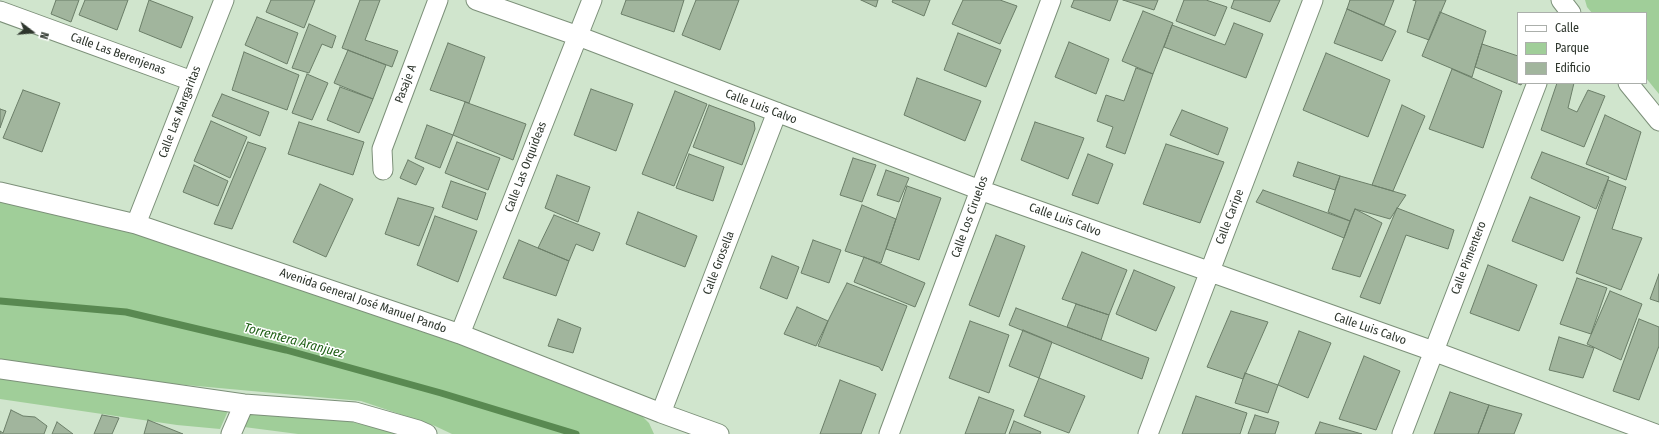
<!DOCTYPE html>
<html>
<head>
<meta charset="utf-8">
<style>
  body { margin:0 }
  #map { position:relative; width:1659px; height:434px; overflow:hidden; background:#d0e5cd; font-family:"Fira Sans Condensed",sans-serif }
  canvas { display:block }
  .legend { position:absolute; left:1517px; top:12px; width:130px; height:72px; box-sizing:border-box; background:#fff; border:1px solid #abafab; margin:0; padding:5px 7px; list-style:none; font-size:12px; color:#2e362d }
  .legend li { display:flex; align-items:center; gap:8px; height:20px }
  .legend b { width:20px; border:1px solid #abafab }
  .north { position:absolute; left:12px; top:12px; width:40px; height:40px; -webkit-text-stroke:3px #fff; paint-order:stroke; rotate:106deg; font-size:11px; font-weight:700; line-height:16px; text-align:center; color:#2e362d }
  .north::after { content:''; display:block; margin:auto; width:14px; height:18px; background:#2e362d; clip-path:polygon(50% 0,100% 100%,50% 72%,0 100%) }
</style>
</head>
<body>
<div id="map">
<canvas width="1659" height="434"></canvas>
<ul class="legend">
<li><b style="height:5px;background:#fff"></b>Calle</li>
<li><b style="height:11px;background:#a0ce99"></b>Parque</li>
<li><b style="height:11px;background:#a1b59d"></b>Edificio</li>
</ul>
<div class="north">N</div>
</div>
<script>
const ctx = document.querySelector('canvas').getContext('2d');
ctx.lineJoin = 'round';
function fillPath(path, color) { ctx.fillStyle = color; ctx.fill(path, 'evenodd'); }
const poly = rows => new Path2D(rows.map(r => 'M' + r).join(''));
function trace(path, color, width, dash) { ctx.strokeStyle = color; ctx.lineWidth = width; ctx.lineCap = dash ? 'butt' : 'round'; ctx.setLineDash(dash || []); ctx.stroke(path); }
function write(font, color, halo, rows, align = 'center') {
  ctx.font = font + ' "Fira Sans Condensed",sans-serif'; ctx.lineWidth = 3; ctx.setLineDash([]); ctx.textBaseline = 'middle'; ctx.strokeStyle = halo; ctx.fillStyle = color; for (const [text, x, y, turn = 0] of rows) {
    ctx.save(); ctx.translate(x, y); ctx.rotate((+turn || 0) * Math.PI / 180); ctx.textAlign = isNaN(turn) ? turn : align; if (halo) ctx.strokeText(text, 0, 0); ctx.fillText(text, 0, 0); ctx.restore();
  }
}
fillPath(poly([
  [1585,0,1659,0,1659,94,1646,78,1646,13,1592,13,1587,7],
  [0,200,136,234,467,347,640,414,649,423,654,434,452,434,435,426,361,401,175,384,0,360],
  [0,378,189,405,228,411,220,429,177,425,0,399],
  [251,411,340,419,401,434,298,434,244,427]
]), '#a0ce99');
trace(poly([
  [0,301,126,312,286,350,441,393,576,434]
]), '#598951', 7);
const building = poly([
  [56,0,79,0,71,22,51,14,56,0],
  [85,0,128,0,117,30,79,15,85,0],
  [149,0,193,17,181,48,139,31,149,0],
  [271,0,315,0,304,28,266,12,271,0],
  [360,0,380,0,365,40,398,51,392,67,342,48,360,0],
  [626,0,684,0,674,32,621,14,626,0],
  [696,0,739,0,720,50,682,35,696,0],
  [861,0,878,0,876,7,861,0],
  [893,0,930,0,924,16,892,2,893,0],
  [963,0,1000,0,1017,6,1000,44,952,24,963,0],
  [1074,0,1118,0,1110,21,1071,7,1074,0],
  [1123,0,1158,0,1154,10,1123,0],
  [1184,0,1206,0,1227,7,1215,36,1176,21,1184,0],
  [1234,0,1280,0,1270,22,1231,8,1234,0],
  [1350,0,1394,0,1384,25,1347,9,1350,0],
  [1413,0,1446,0,1429,40,1407,32,1416,1,1413,0],
  [1347,9,1396,31,1382,61,1334,43,1347,9],
  [1143,11,1173,23,1153,74,1122,61,1143,11],
  [1440,12,1486,31,1472,77,1422,56,1440,12],
  [257,17,298,33,287,64,245,45,257,17],
  [1234,23,1263,34,1246,78,1164,47,1172,25,1225,45,1234,23],
  [309,24,336,36,332,48,322,44,309,73,292,68,309,24],
  [958,33,1001,50,986,87,944,70,958,33],
  [1069,42,1109,59,1096,94,1055,77,1069,42],
  [448,43,485,57,469,103,430,90,448,43],
  [1482,44,1518,56,1518,83,1522,83,1521,85,1475,67,1482,44],
  [348,50,386,65,373,99,334,83,348,50],
  [244,52,299,75,287,110,232,90,244,52],
  [1326,53,1390,80,1368,137,1303,110,1326,53],
  [1136,68,1153,74,1125,154,1106,147,1113,127,1097,121,1106,95,1124,101,1136,68],
  [1452,69,1502,91,1483,148,1429,129,1452,69],
  [307,74,328,83,312,120,292,113,307,74],
  [917,78,981,101,965,141,904,115,917,78],
  [1557,83,1574,83,1568,108,1577,112,1588,90,1605,96,1584,147,1541,130,1557,83],
  [340,87,373,99,359,133,327,120,340,87],
  [591,89,633,104,616,151,574,135,591,89],
  [23,90,60,103,42,152,3,138,23,90],
  [675,91,707,104,674,186,642,174,675,91],
  [222,94,269,112,260,136,212,116,222,94],
  [465,102,526,124,513,160,453,135,465,102],
  [709,105,754,122,755,129,742,165,693,147,709,105],
  [1402,105,1425,116,1393,191,1372,185,1402,105],
  [0,109,6,111,0,128,0,109],
  [1182,110,1228,128,1218,155,1170,135,1182,110],
  [1605,115,1641,132,1626,180,1586,164,1605,115],
  [211,121,247,137,230,178,194,161,211,121],
  [299,122,364,142,353,175,288,154,299,122],
  [1035,122,1084,138,1068,179,1021,160,1035,122],
  [427,125,453,135,440,168,415,158,427,125],
  [248,142,266,148,232,229,214,224,248,142],
  [457,142,500,158,488,190,445,173,457,142],
  [1166,144,1224,162,1200,223,1143,204,1166,144],
  [1542,152,1609,177,1596,209,1531,178,1542,152],
  [689,154,724,167,713,201,676,188,689,154],
  [1088,154,1113,164,1098,204,1072,195,1088,154],
  [853,158,876,165,862,202,840,195,853,158],
  [408,160,424,168,416,185,400,178,408,160],
  [1298,162,1340,176,1335,190,1293,176,1298,162],
  [194,165,228,181,218,206,183,192,194,165],
  [886,170,909,178,899,202,877,195,886,170],
  [557,175,590,187,578,222,545,208,557,175],
  [1340,176,1372,185,1406,195,1390,219,1355,209,1350,221,1328,212,1340,176],
  [1608,180,1626,187,1612,229,1642,238,1621,290,1576,273,1608,180],
  [451,181,486,193,477,220,442,207,451,181],
  [320,184,353,199,326,257,293,242,320,184],
  [907,186,941,198,919,260,886,249,907,186],
  [1263,190,1350,221,1344,238,1256,202,1263,190],
  [1530,197,1580,217,1563,261,1512,241,1530,197],
  [398,198,434,208,419,246,385,234,398,198],
  [862,205,896,219,881,263,845,251,862,205],
  [1397,208,1454,230,1448,249,1406,235,1380,304,1360,297,1397,208],
  [1355,209,1382,223,1360,277,1332,269,1355,209],
  [638,212,697,236,685,267,626,244,638,212],
  [554,215,600,233,593,251,576,244,569,261,538,248,554,215],
  [435,216,477,231,458,282,417,265,435,216],
  [996,235,1025,246,999,317,969,305,996,235],
  [519,240,569,261,556,296,503,278,519,240],
  [813,240,841,250,829,283,801,273,813,240],
  [1082,252,1127,270,1109,315,1062,299,1082,252],
  [772,256,799,267,787,299,760,288,772,256],
  [864,257,925,283,915,307,854,282,864,257],
  [1488,265,1537,285,1519,331,1470,313,1488,265],
  [1134,270,1175,287,1156,331,1116,314,1134,270],
  [1659,274,1659,302,1650,299,1659,274],
  [1577,278,1607,288,1591,334,1560,324,1577,278],
  [847,283,907,306,882,371,879,367,818,346,828,321,847,283],
  [1610,291,1642,304,1621,360,1587,344,1610,291],
  [1076,304,1109,315,1101,340,1067,327,1076,304],
  [797,307,828,321,816,346,784,334,797,307],
  [1016,308,1149,358,1142,379,1009,325,1016,308],
  [1231,311,1268,322,1243,379,1207,367,1231,311],
  [558,319,581,328,573,353,548,346,558,319],
  [1639,319,1659,327,1659,346,1639,400,1613,391,1639,319],
  [970,321,1009,335,989,393,949,378,970,321],
  [1023,330,1052,342,1039,378,1009,366,1023,330],
  [1299,331,1331,343,1308,398,1278,385,1299,331],
  [1559,337,1594,348,1583,378,1549,370,1559,337],
  [1364,356,1400,371,1376,430,1339,419,1364,356],
  [1245,373,1278,385,1268,413,1235,403,1245,373],
  [1039,378,1085,396,1069,433,1024,416,1039,378],
  [840,380,876,394,861,434,820,434,840,380],
  [1450,392,1489,405,1478,434,1434,434,1450,392],
  [1196,396,1247,413,1240,434,1182,434,1196,396],
  [979,397,1014,410,1005,434,965,434,979,397],
  [1489,405,1522,414,1514,434,1478,434,1489,405],
  [11,410,23,416,35,417,47,426,44,434,0,434,0,431,3,433,11,410],
  [102,415,119,418,112,434,94,434,102,415],
  [1255,415,1279,422,1275,434,1248,434,1255,415],
  [148,420,183,434,144,434,148,420],
  [1014,421,1041,432,1040,434,1009,434,1014,421],
  [57,422,73,434,52,434,57,422],
  [1320,422,1362,434,1315,434,1320,422]
]);
fillPath(building, '#a1b59d');
trace(building, '#6b7e68', 1);
const street = poly([
  [476,0,578,36,980,190,1433,351,1656,434],
  [1561,0,1571,13],
  [0,11,192,81],
  [1628,83,1659,121],
  [383,170,382,149,438,0],
  [0,192,136,224,460,334,661,413,719,434],
  [136,224,224,0],
  [460,334,592,0],
  [0,369,244,404,355,412,418,430,427,434],
  [661,413,777,112],
  [231,434,244,404],
  [889,434,1051,0],
  [1148,434,1313,0],
  [1402,434,1537,83]
]);
trace(street, '#7c9079', 21);
trace(street, '#fff', 19);
write('12px', '#2e362d', '#fff', [
  ["Calle Las Berenjenas",118,54,20],
  ["Pasaje A",406,84,-69],
  ["Calle Luis Calvo",761,107,21],
  ["Calle Las Margaritas",180,112,-69],
  ["Calle Las Orquídeas",526,167,-69],
  ["Calle Los Ciruelos",970,217,-70],
  ["Calle Caripe",1230,217,-69],
  ["Calle Luis Calvo",1065,220,20],
  ["Calle Pimentero",1469,258,-69],
  ["Calle Grosella",719,263,-69],
  ["Avenida General José Manuel Pando",363,301,19],
  ["Calle Luis Calvo",1370,329,19]
]);
write('italic 13px', '#206017', '#fff', [
  ["Torrentera Aranjuez",294,341,15]
]);
</script>
</body>
</html>
